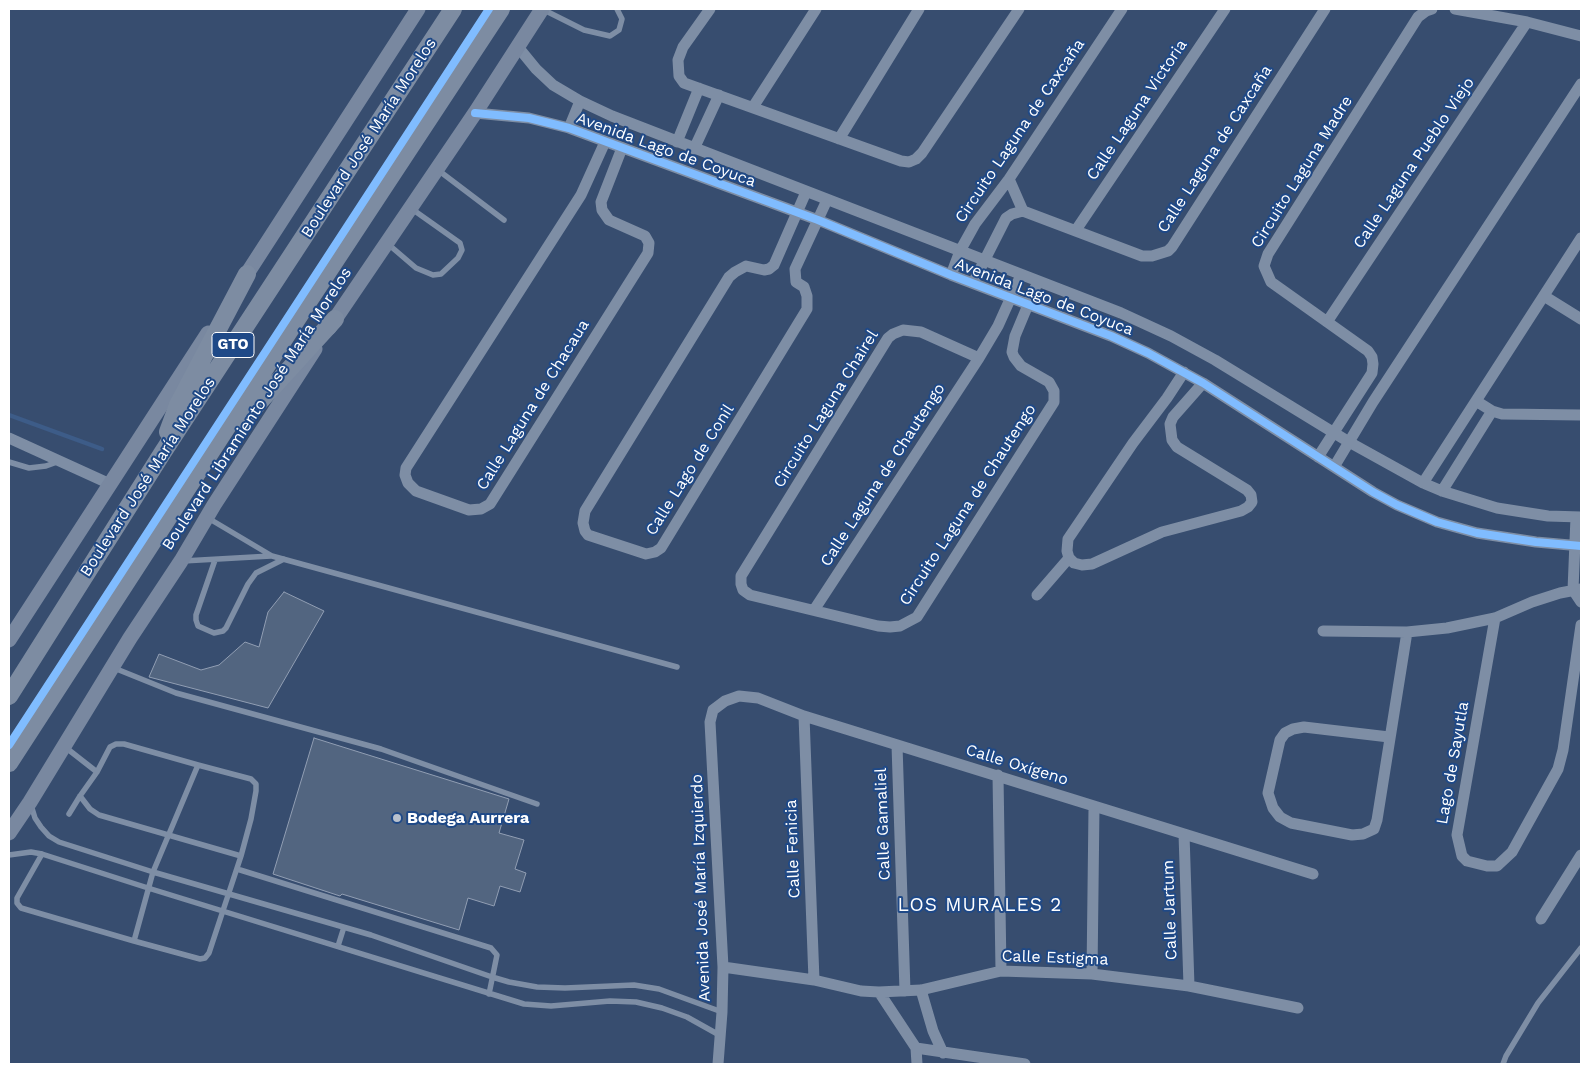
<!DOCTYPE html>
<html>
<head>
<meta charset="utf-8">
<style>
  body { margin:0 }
  #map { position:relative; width:1590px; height:1073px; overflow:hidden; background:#374d6f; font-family:"Work Sans",sans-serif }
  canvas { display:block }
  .frame { position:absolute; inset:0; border:10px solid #fff; pointer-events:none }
</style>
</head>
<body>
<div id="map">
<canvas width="1590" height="1073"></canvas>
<div class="frame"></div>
</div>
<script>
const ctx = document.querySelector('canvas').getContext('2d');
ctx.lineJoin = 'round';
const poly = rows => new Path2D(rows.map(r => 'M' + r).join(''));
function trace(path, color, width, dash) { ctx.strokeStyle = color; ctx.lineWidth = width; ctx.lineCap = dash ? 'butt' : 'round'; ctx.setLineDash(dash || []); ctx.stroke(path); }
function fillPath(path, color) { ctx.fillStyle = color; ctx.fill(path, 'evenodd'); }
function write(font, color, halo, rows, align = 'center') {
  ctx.font = font + ' "Work Sans",sans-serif'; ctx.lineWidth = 4; ctx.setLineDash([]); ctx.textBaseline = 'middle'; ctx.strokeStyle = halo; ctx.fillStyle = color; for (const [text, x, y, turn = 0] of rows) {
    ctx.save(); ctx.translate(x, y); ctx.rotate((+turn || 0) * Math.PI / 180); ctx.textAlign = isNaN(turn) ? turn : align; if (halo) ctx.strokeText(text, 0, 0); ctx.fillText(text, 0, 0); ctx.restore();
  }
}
trace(poly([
  [9,415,102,449]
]), '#3d5c88', 4.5);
const building = poly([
  [284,592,324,611,268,708,149,677,159,654,201,670,219,665,245,642,259,647,268,612,284,592],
  [314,738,509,799,499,833,524,840,515,869,526,873,520,892,500,886,494,906,468,898,459,930,342,894,340,896,273,874,314,738]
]);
fillPath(building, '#526580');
trace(building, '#919eb3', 1);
trace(poly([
  [542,9,584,30,610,36,619,30,622,19,617,9],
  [438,170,504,220],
  [388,244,416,268,433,275,441,274,458,258,462,250,460,243,412,209],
  [9,462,29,468,46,466,57,462],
  [208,518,272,556,677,667],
  [215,560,196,615,196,620,198,626,214,633,223,631,226,628,248,584,256,573,284,559],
  [183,561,271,556],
  [114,668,176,693,381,749,537,804],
  [65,747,97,772],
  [80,796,90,809,99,815,241,856],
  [31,805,35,818,41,827,49,836,59,842,153,872,371,935,492,977,509,982,537,987,565,988,634,985,659,989,722,1012],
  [69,814,80,796,97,772,110,747,116,744,124,744,198,765,251,779,256,784,256,791,251,819,241,856,209,953,205,958,200,959,134,941,153,872,198,765],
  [42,854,17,898,17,903,21,908,134,941],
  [9,855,31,852,42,854,148,888,524,1004,551,1006,610,1001,636,1002,662,1008,687,1017,721,1036],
  [237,869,491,948,497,955,489,994],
  [338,946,344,927],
  [1503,1064,1506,1056,1538,1003,1581,948]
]), '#7e8ea5', 5.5);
trace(poly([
  [710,9,683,47,678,60,679,76,684,83,901,161,909,162,916,159,922,153,1019,9],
  [1455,9,1527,22,1581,36],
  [518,47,536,69,553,85,580,101,612,116,1121,313,1171,336,1215,360,1349,442,1423,483,1442,491,1497,508,1548,516,1581,517],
  [753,107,816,9],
  [475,113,529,118,569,128,818,220,951,275,1111,336,1148,353,1203,383,1373,492,1397,505,1437,522,1477,533,1536,542,1581,546],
  [569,128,580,101],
  [839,139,919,9],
  [605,142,581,195,406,468,405,475,408,483,416,491,469,510,481,509,490,504,648,253,649,243,645,236,609,220,602,210,601,202,622,148],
  [677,142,699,88],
  [694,149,719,95],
  [1009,179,1023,211],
  [806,192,774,265,769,269,764,270,746,266,735,272,729,277,585,511,583,523,585,531,588,535,646,554,655,552,661,548,807,309,807,296,804,287,796,282,795,269,827,200],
  [1076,230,1225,9],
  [951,275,960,251,975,224,1009,179,1122,9],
  [973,283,1006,218,1012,214,1023,211,1142,256,1152,256,1168,251,1172,247,1325,9],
  [1544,296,1581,319],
  [1327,322,1527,22],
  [979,358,921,332,903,330,893,334,888,338,741,576,741,584,743,590,750,595,878,626,890,627,900,626,917,617,1054,402,1054,391,1049,382,1021,366,1014,357,1012,352,1015,336,1038,281],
  [1184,372,1167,398,1133,443,1068,539,1067,551,1069,558,1074,563,1082,565,1092,564,1162,532,1241,511,1248,507,1252,502,1251,495,1247,490,1177,447,1172,440,1170,424,1173,417,1203,383],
  [1476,401,1492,411,1502,414,1581,415],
  [9,438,110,484],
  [1318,457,1372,373,1373,364,1372,357,1368,351,1271,282,1264,266,1268,254,1418,17,1426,11,1432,9],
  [1334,467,1373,402,1581,84],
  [1423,483,1581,238],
  [1442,491,1492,411],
  [1573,590,1576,517],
  [1573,590,1581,602],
  [1037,595,1069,558],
  [814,610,979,358,998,326,1021,275],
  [1495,618,1457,835,1462,856,1467,861,1487,866,1497,866,1512,852,1558,769,1563,750,1581,625],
  [1323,631,1407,632,1447,628,1495,618,1532,602,1560,593,1581,589],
  [804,716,814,980],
  [1389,737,1304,727,1293,729,1285,733,1280,740,1268,793,1273,808,1280,817,1291,823,1352,835,1363,834,1374,829,1377,820,1407,632],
  [897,745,905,991],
  [998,775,1001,971],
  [1184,834,1189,986],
  [1541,919,1581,855],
  [723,967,814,980,861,991,879,992,921,990,1001,971,1092,974,1189,986,1298,1008],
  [1092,974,1094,807],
  [921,990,933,1031,943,1053],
  [879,992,916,1048,917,1064],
  [916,1048,1025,1064],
  [718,1064,722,1012,723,967,710,722,713,710,725,701,739,696,758,698,804,716,1313,874]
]), '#7e8ea5', 11);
trace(poly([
  [241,283,418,9],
  [329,328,475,113,542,9],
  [9,640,208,333],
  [9,833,30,802,130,638,181,561,214,505,315,349]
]), '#7988a0', 15);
trace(poly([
  [241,422,335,319],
  [168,432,178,405,247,274],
  [9,696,163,452,453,9],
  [9,763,308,302,501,9]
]), '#7d8ca2', 18);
trace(poly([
  [475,113,529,118,569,128,818,220,951,275,1111,336,1148,353,1203,383,1373,492,1397,505,1437,522,1477,533,1536,542,1581,546],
  [9,745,489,9]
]), '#80bcff', 8);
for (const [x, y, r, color] of [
  [397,818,5,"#b9c1cd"]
]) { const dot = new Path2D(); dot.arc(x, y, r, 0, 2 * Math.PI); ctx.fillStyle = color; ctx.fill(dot); trace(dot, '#1f4987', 2); }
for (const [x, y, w] of [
  [233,345,42]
]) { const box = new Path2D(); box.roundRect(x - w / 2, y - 12.5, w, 25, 4); ctx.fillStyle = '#1f4987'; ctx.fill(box); trace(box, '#fff', 1); }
write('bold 15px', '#fff', null, [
  ["GTO",233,345]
]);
write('16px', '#fff', '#1f4987', [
  ["Calle Laguna Victoria",1137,110,-56],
  ["Circuito Laguna de Caxcaña",1020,131,-56],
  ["Boulevard José María Morelos",369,138,-57],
  ["Calle Laguna de Caxcaña",1215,149,-57],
  ["Avenida Lago de Coyuca",666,150,20],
  ["Calle Laguna Pueblo Viejo",1414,163,-56],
  ["Circuito Laguna Madre",1302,172,-58],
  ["Avenida Lago de Coyuca",1044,297,21],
  ["Calle Laguna de Chacaua",533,405,-58],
  ["Boulevard Libramiento José María Morelos",257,409,-57],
  ["Circuito Laguna Chairel",826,409,-58],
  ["Calle Lago de Conil",690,470,-58],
  ["Calle Laguna de Chautengo",883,475,-57],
  ["Boulevard José María Morelos",148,477,-57],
  ["Circuito Laguna de Chautengo",968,505,-57],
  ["Lago de Sayutla",1453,763,-80],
  ["Calle Oxígeno",1017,765,17],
  ["Calle Gamaliel",883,824,-92],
  ["Calle Fenicia",793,849,-92],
  ["Avenida José María Izquierdo",701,888,-92],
  ["Calle Jartum",1170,910,-92],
  ["Calle Estigma",1055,958,2]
]);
write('bold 16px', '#fff', '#1f4987', [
  ["Bodega Aurrera",407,818]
], 'left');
ctx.letterSpacing = '1px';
write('19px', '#fff', '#1f4987', [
  ["LOS MURALES 2",980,905]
]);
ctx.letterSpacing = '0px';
</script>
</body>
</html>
